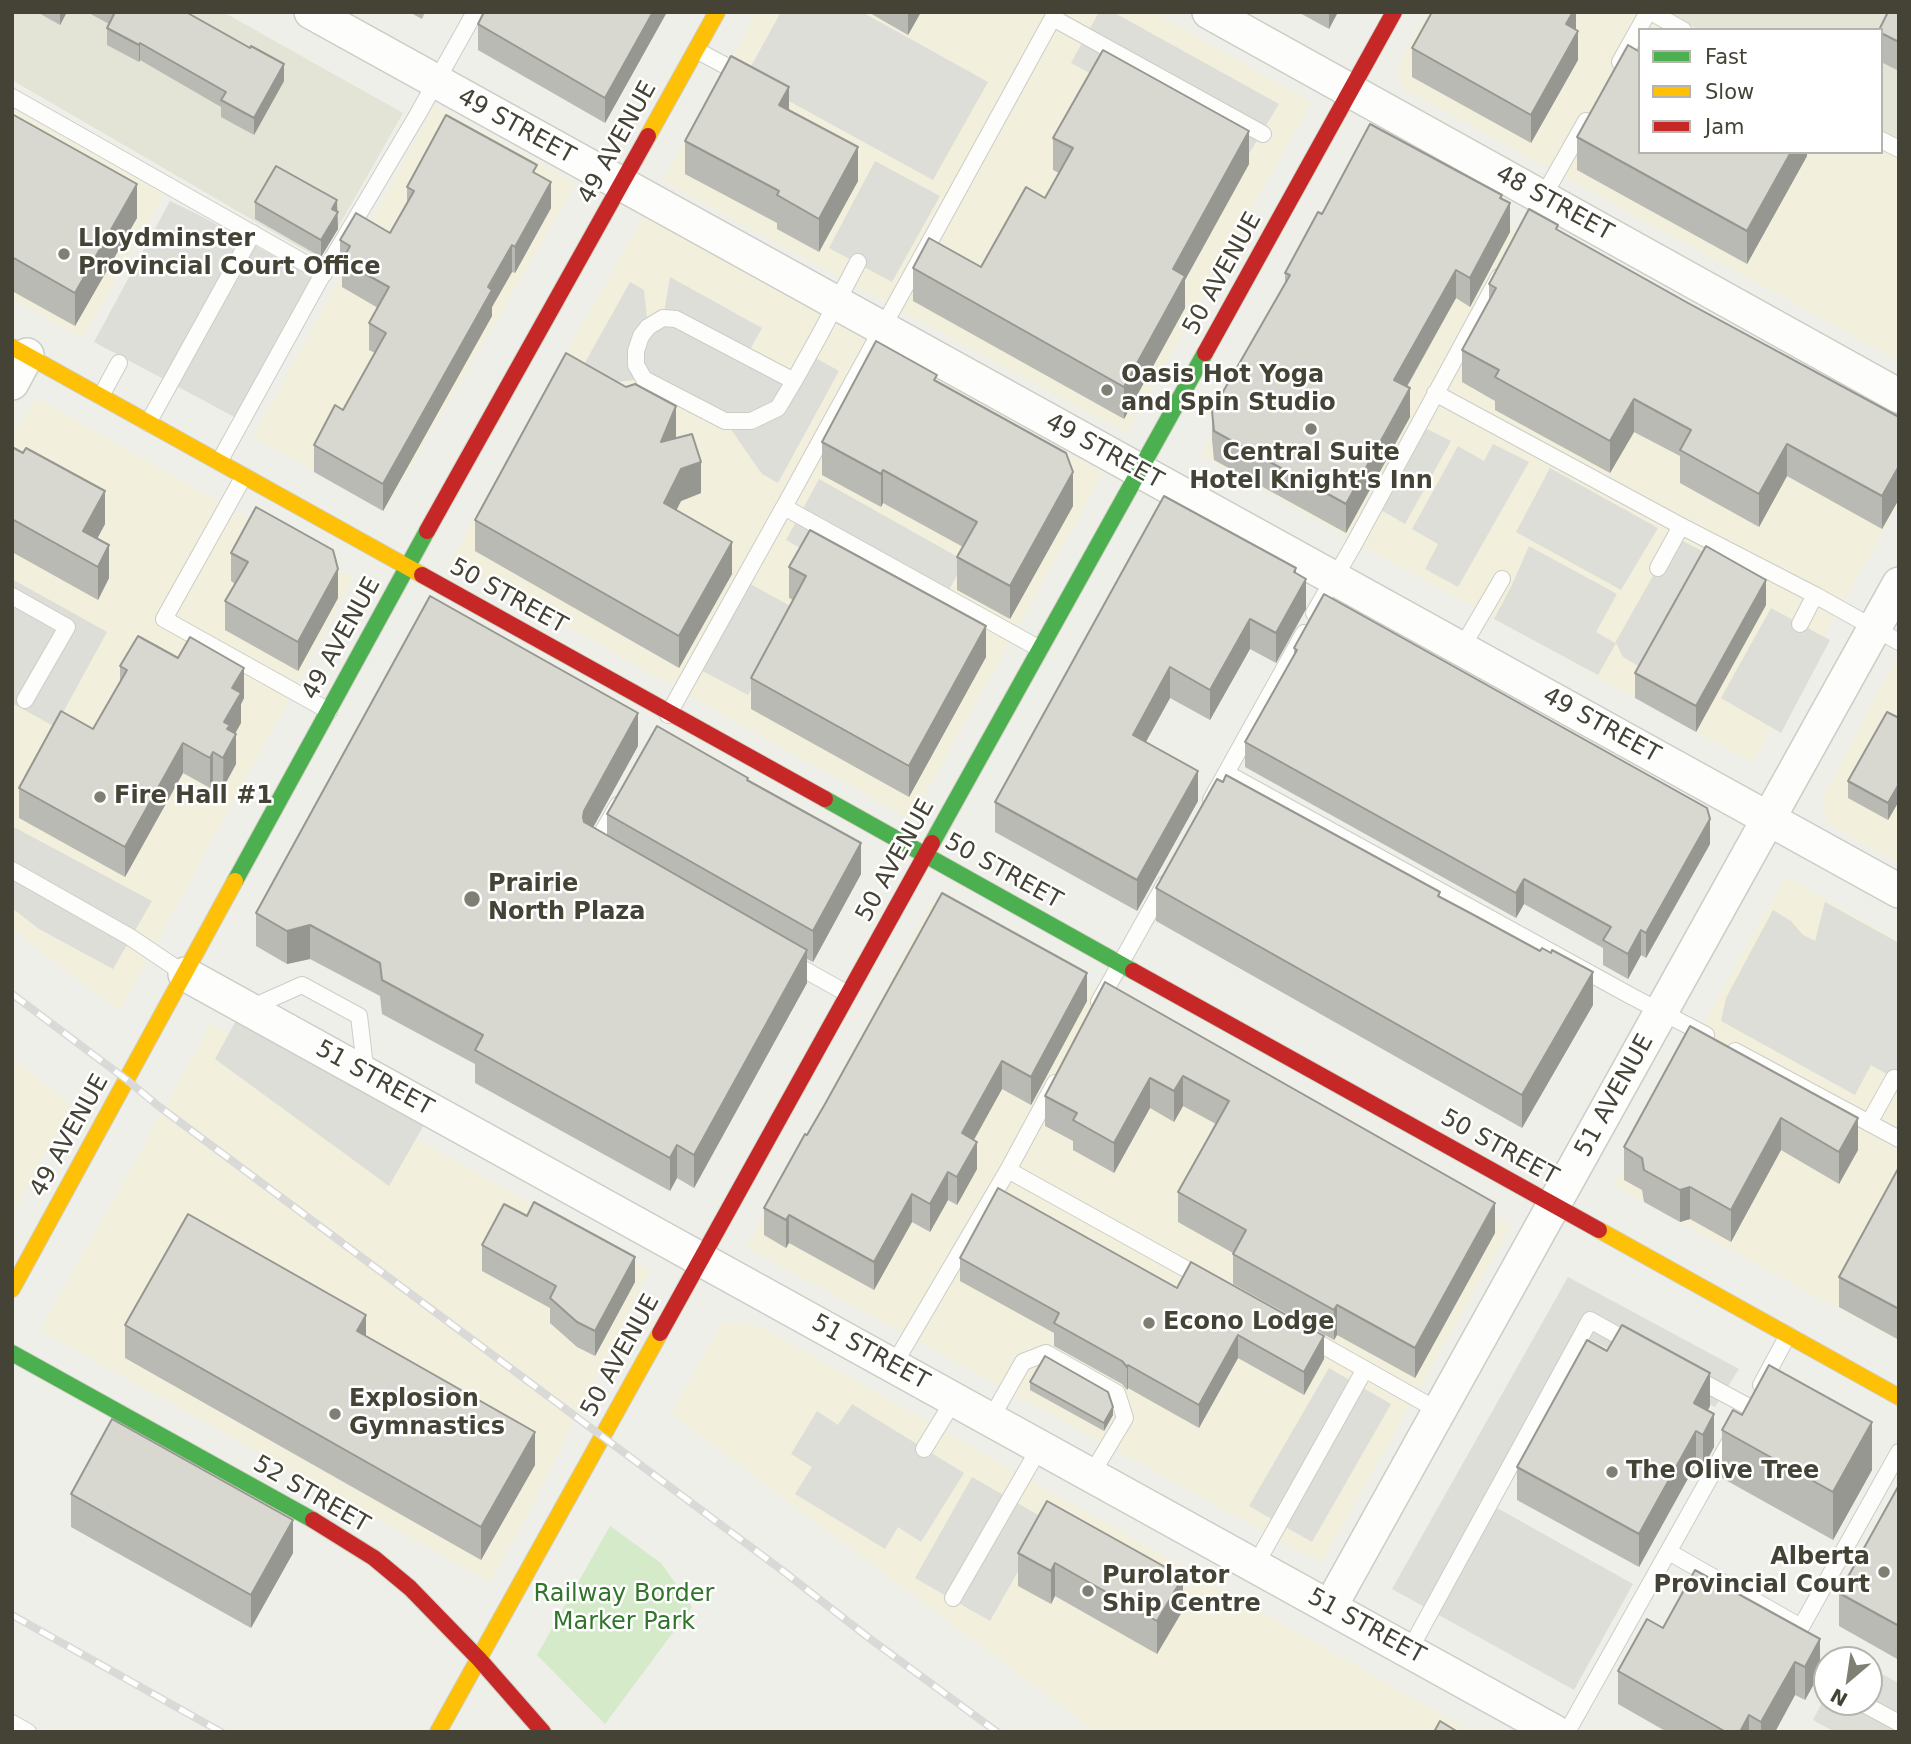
<!DOCTYPE html>
<html>
<head>
<meta charset="utf-8">
<style>
  body { margin:0 }
  #map { position:relative; width:1911px; height:1744px; overflow:hidden; background:#efefe9; font-family:"DejaVu Sans",sans-serif }
  canvas { display:block }
  .frame { position:absolute; inset:0; border:14px solid #454335; pointer-events:none }
  .legend { position:absolute; left:1638px; top:28px; width:245px; height:126px; box-sizing:border-box; background:#fff; border:2px solid #b5b4ae; margin:0; padding:9px 12px; list-style:none; font-size:21px; color:#454335 }
  .legend li { display:flex; align-items:center; gap:14px; height:35px }
  .legend b { width:35px; border:2px solid #b5b4ae }
  .north { position:absolute; left:1813px; top:1646px; width:70px; height:70px; box-sizing:border-box; background:#fff; border:2px solid #b5b4ae; border-radius:50%; rotate:209deg; font-size:19px; font-weight:700; line-height:28px; text-align:center; color:#454335 }
  .north::after { content:''; display:block; margin:auto; width:24px; height:32px; background:#807f74; clip-path:polygon(50% 0,100% 100%,50% 72%,0 100%) }
</style>
</head>
<body>
<div id="map">
<canvas width="1911" height="1744"></canvas>
<div class="frame"></div>
<ul class="legend">
<li><b style="height:9px;background:#4caf50"></b>Fast</li>
<li><b style="height:9px;background:#ffc107"></b>Slow</li>
<li><b style="height:9px;background:#c62828"></b>Jam</li>
</ul>
<div class="north">N</div>
</div>
<script>
const ctx = document.querySelector('canvas').getContext('2d');
ctx.lineJoin = 'round';
function fillPath(path, color) { ctx.fillStyle = color; ctx.fill(path, 'evenodd'); }
const poly = rows => new Path2D(rows.map(r => 'M' + r).join(''));
function trace(path, color, width, dash) { ctx.strokeStyle = color; ctx.lineWidth = width; ctx.lineCap = dash ? 'butt' : 'round'; ctx.setLineDash(dash || []); ctx.stroke(path); }
function write(font, color, halo, rows, align = 'center') {
  ctx.font = font + ' "DejaVu Sans",sans-serif'; ctx.lineWidth = 5; ctx.setLineDash([]); ctx.textBaseline = 'middle'; ctx.strokeStyle = halo; ctx.fillStyle = color; for (const [text, x, y, turn = 0] of rows) {
    ctx.save(); ctx.translate(x, y); ctx.rotate((+turn || 0) * Math.PI / 180); ctx.textAlign = isNaN(turn) ? turn : align; if (halo) ctx.strokeText(text, 0, 0); ctx.fillText(text, 0, 0); ctx.restore();
  }
}
fillPath(poly([
  [12,12,223,12,403,113,320,259,12,80],
  [1668,12,1899,12,1899,142,1881,132,1881,30,1699,30]
]), '#e3e3d6');
fillPath(poly([
  [757,12,1154,12,1311,102,1127,434,663,181],
  [1428,12,1642,12,1641,16,1666,30,1640,30,1640,152,1881,152,1881,147,1899,157,1899,361,1402,88,1397,67],
  [435,105,576,184,384,512,253,436],
  [12,108,164,194,83,338,12,299],
  [1368,149,1899,443,1899,504,1752,763,1201,455],
  [646,212,1103,473,911,820,450,561],
  [36,398,354,578,120,1011,12,929,12,439],
  [1899,653,1899,864,1827,824,1823,796],
  [1785,877,1899,940,1899,1342,1614,1186],
  [933,900,1511,1226,1321,1563,746,1247],
  [211,1023,649,1270,537,1497,490,1582,40,1330,143,1147],
  [12,1059,72,1104,12,1215],
  [721,1323,758,1325,1473,1732,1096,1732,671,1414]
]), '#f2efdc');
fillPath(poly([
  [610,1526,661,1563,692,1607,605,1724,537,1655]
]), '#d4eac9');
fillPath(poly([
  [781,12,862,12,988,82,933,180,745,77],
  [1099,12,1113,12,1279,104,1247,157,1071,63],
  [875,161,940,196,892,282,829,248],
  [170,201,201,216,319,281,242,421,94,342],
  [670,277,762,328,747,355,793,380,809,354,839,371,778,483,762,474,725,421,644,379,590,385,577,377,630,282,644,290,648,326,663,318],
  [1419,425,1451,441,1405,524,1374,506],
  [1493,444,1529,462,1458,587,1425,569,1438,544,1412,529,1458,446,1484,461],
  [1550,468,1658,528,1621,590,1516,532],
  [819,479,965,561,945,597,909,609,786,540],
  [1675,537,1710,555,1645,670,1623,657,1616,643,1598,675,1494,619,1512,585,1529,546,1617,594,1596,632,1615,643],
  [12,579,107,632,55,727,12,703],
  [743,580,796,609,748,695,695,667],
  [1771,608,1830,640,1781,733,1721,698],
  [12,826,152,901,113,969,39,929,12,908],
  [1825,902,1899,943,1899,1081,1871,1065,1855,1095,1721,1021,1726,998,1773,910,1791,921,1803,935,1815,941],
  [244,1006,432,1111,389,1186,215,1059],
  [1568,1277,1739,1369,1715,1407,1582,1335,1490,1504,1633,1584,1574,1690,1392,1589],
  [1329,1368,1391,1404,1312,1542,1249,1506],
  [852,1404,964,1473,921,1542,898,1527,885,1549,795,1494,812,1467,791,1454,817,1411,838,1425],
  [972,1477,1047,1520,990,1621,915,1578],
  [1869,1667,1899,1683,1899,1732,1835,1732,1813,1720,1827,1693,1827,1702,1869,1702]
]), '#deded9');
const lane = poly([
  [1651,12,1683,30],
  [1053,18,1263,134],
  [696,50,743,75],
  [1620,62,1648,12],
  [12,97,324,274],
  [1881,140,1899,149],
  [1540,202,1586,121],
  [794,381,676,319,663,318,648,327,641,336,636,351,636,365,644,379,725,421,751,421,778,408,794,381,818,338,858,262],
  [1435,393,1681,526,1815,595,1899,642],
  [101,396,119,363],
  [148,423,253,233],
  [219,462,319,281,418,114,475,12],
  [244,476,164,619,329,711],
  [1658,568,1681,526],
  [12,596,67,627,25,700],
  [1314,613,1353,546,1499,277],
  [1800,624,1815,595],
  [1040,649,784,507,1056,12],
  [1461,649,1502,579],
  [668,715,784,507],
  [1226,773,1631,996,1706,1035],
  [1211,800,1304,633],
  [593,849,618,805],
  [12,870,130,937,185,974],
  [789,961,848,994],
  [1099,1002,1165,884],
  [248,1009,302,985,359,1016,366,1075],
  [1735,1051,1899,1139],
  [1869,1123,1894,1078],
  [1008,1170,1204,1279],
  [1306,1336,1439,1411],
  [893,1366,1008,1170,1055,1083],
  [1693,1377,1749,1407],
  [1761,1385,1788,1335],
  [990,1420,1023,1362,1046,1353,1117,1393,1125,1418,1091,1475],
  [924,1449,954,1400],
  [1669,1552,1801,1627,1899,1452],
  [1255,1566,1365,1369],
  [953,1598,1040,1447],
  [1409,1651,1590,1320,1633,1344],
  [1860,1702,1899,1723],
  [12,1723,28,1732],
  [1567,1732,1732,1438]
]);
const street = poly([
  [311,12,1899,891],
  [1209,12,1899,396],
  [12,383,27,355],
  [185,974,1555,1732],
  [1330,1607,1899,584]
]);
const fast = poly([
  [825,799,1133,971],
  [932,843,1205,353],
  [235,881,427,531],
  [12,1353,313,1520]
]);
const slow = poly([
  [648,136,717,12],
  [12,347,422,575],
  [1599,1230,1899,1397],
  [12,1289,235,881],
  [438,1732,660,1333]
]);
const jam = poly([
  [1205,353,1394,12],
  [427,531,648,136],
  [422,575,825,799],
  [1133,971,1599,1230],
  [660,1333,932,843],
  [313,1520,374,1558,410,1588,479,1659,543,1732]
]);
trace(lane, '#cdcdc7', 18);
trace(street, '#cdcdc7', 36);
trace(fast, '#cfcfc2', 18);
trace(slow, '#cfcfc2', 18);
trace(jam, '#cfcfc2', 18);
trace(lane, '#fdfdfc', 16);
trace(street, '#fdfdfc', 33);
trace(fast, '#4caf50', 16);
trace(slow, '#ffc107', 16);
trace(jam, '#c62828', 16);
const rail = poly([
  [12,994,127,1080,157,1105,783,1571,869,1638,997,1732],
  [12,1615,221,1732]
]);
trace(rail, '#d9d9d8', 8);
trace(rail, '#fff', 5, [16]);
fillPath(poly([
  [37,12,67,12,60,25],
  [87,12,186,12,284,81,254,135,221,117,221,107,140,60,139,62,107,45,107,28,109,24],
  [409,12,425,12,422,19],
  [484,12,667,12,605,123,478,50,478,24],
  [868,12,921,12,908,35],
  [1298,12,1338,12,1329,29],
  [1576,12,1576,30,1578,60,1531,143,1412,77,1412,48],
  [1899,12,1899,71,1881,62,1881,30],
  [789,110,858,181,819,252,777,229,777,223,685,174,685,141],
  [12,114,137,218,75,326,12,291],
  [1577,137,1807,152,1807,156,1747,264,1577,170],
  [1053,138,1249,164,1185,280,1185,308,1124,419,913,301,913,268,981,267,1045,198,1059,173,1053,170],
  [537,174,551,208,515,273,512,272,492,307,492,316,383,511,314,472,314,445,343,410,375,353,369,350,369,323,378,308,342,287,342,268,340,267,340,240,390,233,407,202,407,187],
  [1502,198,1510,232,1470,307,1456,298,1407,387,1410,417,1346,533,1214,460,1212,440,1212,411,1285,283,1285,273,1322,214],
  [255,202,337,211,338,229,321,257,255,219],
  [1558,230,1688,303,1899,417,1899,499,1882,529,1787,476,1759,527,1680,483,1680,456,1634,432,1610,473,1495,410,1495,401,1462,382,1462,350,1489,301,1489,284],
  [937,381,1073,506,1010,619,957,590,957,557,963,547,883,503,881,507,822,475,822,442],
  [676,439,701,493,681,501,676,510,732,574,679,668,475,551,475,520],
  [12,447,105,524,97,538,109,578,98,600,12,552],
  [1164,496,1306,609,1276,663,1250,649,1210,720,1170,698,1146,742,1198,801,1137,911,995,832,995,802],
  [231,553,338,598,298,671,225,630,225,601,235,584,231,581],
  [789,567,986,657,909,797,751,709,751,678,793,600,789,598],
  [1766,605,1696,732,1635,698,1635,673],
  [1294,648,1710,844,1646,958,1641,955,1628,979,1603,965,1603,948,1524,904,1516,918,1245,767,1245,742,1294,655],
  [120,666,244,698,241,704,241,723,235,734,236,764,223,788,213,782,210,788,183,773,125,877,19,818,19,788,93,729,120,682],
  [1899,718,1899,801,1888,820,1848,798,1848,781],
  [638,746,593,827,607,835,607,814,748,781,861,874,813,962,807,959,807,983,694,1188,677,1178,670,1191,475,1083,475,1064,382,1014,380,996,310,959,287,964,256,946,256,913],
  [1156,888,1440,897,1593,1005,1522,1128,1156,921],
  [1105,982,1495,1233,1415,1378,1337,1335,1334,1340,1233,1284,1233,1253,1178,1222,1178,1192,1216,1124,1183,1106,1174,1122,1150,1108,1114,1173,1073,1150,1073,1141,1045,1126,1045,1096],
  [1087,1001,1031,1105,1002,1089,974,1140,977,1169,957,1205,948,1200,930,1232,912,1222,874,1290,789,1243,786,1248,764,1235,764,1208,807,1135],
  [1690,1026,1858,1150,1839,1184,1781,1150,1731,1242,1690,1219,1680,1222,1644,1202,1642,1190,1624,1180,1624,1147],
  [1899,1167,1899,1340,1839,1307,1839,1277],
  [482,1245,635,1282,595,1356,577,1347,550,1323,550,1308,482,1271],
  [960,1258,1177,1288,1324,1359,1304,1395,1238,1358,1199,1428,1128,1388,1127,1390,1122,1384,1054,1346,1054,1333,960,1281],
  [125,1325,535,1465,481,1560,125,1358],
  [1030,1382,1113,1415,1104,1431,1030,1390],
  [1710,1406,1708,1410,1714,1447,1703,1468,1696,1464,1639,1567,1517,1500,1517,1467],
  [1742,1415,1872,1470,1833,1540,1722,1478,1722,1430],
  [1899,1485,1899,1660,1839,1626,1839,1593],
  [71,1494,293,1553,251,1628,71,1527],
  [1047,1501,1183,1610,1157,1654,1055,1596,1051,1604,1018,1586,1018,1553],
  [1695,1570,1820,1673,1805,1700,1795,1695,1775,1732,1667,1732,1618,1704,1618,1671,1663,1628]
]), '#babab4');
fillPath(poly([
  [60,12,67,12,60,25],
  [653,12,667,12,605,123,605,98],
  [908,12,921,12,908,35],
  [1329,12,1338,12,1329,29],
  [1573,12,1576,12,1576,35,1578,31,1578,60,1531,143,1531,115,1566,24],
  [140,43,140,60,139,62,139,45],
  [284,64,284,81,254,135,254,118],
  [789,87,789,120,779,105],
  [1249,131,1249,164,1185,280,1185,308,1124,419,1124,387,1173,269],
  [858,147,858,181,819,252,819,219],
  [1791,152,1807,152,1807,156,1747,264,1747,231],
  [551,182,551,208,515,273,515,247],
  [137,184,137,218,75,326,75,293],
  [1502,195,1502,220,1510,203,1510,232,1470,307,1470,278],
  [337,200,338,229,321,257,321,240,332,209],
  [512,245,512,272,492,307,492,316,383,511,383,484],
  [1456,270,1456,298,1394,409,1394,380],
  [1410,388,1410,417,1346,533,1346,504],
  [1634,399,1634,432,1610,473,1610,441],
  [676,406,676,438,661,442],
  [1787,444,1787,476,1759,527,1759,494],
  [701,462,701,493,681,501,664,535,664,503,681,469],
  [1899,466,1899,499,1882,529,1882,496],
  [883,470,883,503,881,507,881,474],
  [1073,472,1073,506,1010,619,1010,586],
  [105,491,105,524,86,560,83,531],
  [732,542,732,574,679,668,679,636],
  [109,545,109,578,98,600,98,567],
  [1296,568,1296,595,1306,579,1306,609,1276,663,1276,633],
  [338,569,338,598,298,671,298,642],
  [1766,580,1766,605,1696,732,1696,706],
  [1250,619,1250,649,1210,720,1210,690],
  [986,626,986,657,909,797,909,766],
  [1170,667,1170,698,1133,765,1133,735],
  [244,668,244,698,241,704,241,723,230,742,236,734,236,764,223,788,224,722,232,688],
  [638,713,638,746,584,844,583,817,584,811],
  [183,743,183,773,125,877,125,847],
  [213,752,213,782,210,788,210,758],
  [1198,771,1198,801,1137,911,1137,880],
  [1899,784,1899,801,1888,820,1888,803],
  [1710,819,1710,844,1646,958,1646,933],
  [861,843,861,874,813,962,813,931],
  [1524,879,1524,904,1516,918,1516,893],
  [310,925,310,959,287,964,287,931],
  [1641,930,1641,955,1628,979,1628,954],
  [807,950,807,983,694,1188,694,1155],
  [1593,972,1593,1005,1522,1128,1522,1095],
  [1087,973,1087,1001,1031,1105,1031,1077],
  [1002,1061,1002,1089,962,1161,962,1133],
  [1183,1076,1183,1106,1174,1122,1174,1091],
  [1150,1078,1150,1108,1114,1173,1114,1143],
  [1781,1118,1781,1150,1731,1242,1731,1210],
  [1858,1118,1858,1150,1839,1184,1839,1152],
  [977,1142,977,1169,957,1205,957,1177],
  [677,1145,677,1178,670,1191,670,1158],
  [948,1172,948,1200,930,1232,930,1204],
  [1690,1187,1690,1219,1680,1222,1680,1190],
  [912,1194,912,1222,874,1290,874,1262],
  [1495,1203,1495,1233,1415,1378,1415,1348],
  [789,1215,789,1243,786,1248,786,1220],
  [635,1257,635,1282,595,1356,595,1331],
  [1337,1305,1337,1335,1334,1340,1334,1310],
  [366,1315,366,1348,357,1331],
  [1238,1335,1238,1358,1199,1428,1199,1405],
  [1324,1336,1324,1359,1304,1395,1304,1372],
  [1128,1365,1128,1388,1127,1390,1127,1367],
  [1710,1373,1710,1406,1696,1432,1696,1464,1639,1567,1639,1534,1694,1403],
  [1113,1407,1113,1415,1104,1431,1104,1423],
  [1714,1414,1714,1447,1703,1468,1703,1435],
  [1872,1422,1872,1470,1833,1540,1833,1492],
  [535,1432,535,1465,481,1560,481,1527],
  [293,1520,293,1553,251,1628,251,1595],
  [1055,1563,1055,1596,1051,1604,1051,1571],
  [1183,1577,1183,1610,1157,1654,1157,1621],
  [1820,1639,1820,1673,1805,1700,1805,1667],
  [1795,1662,1795,1695,1775,1732,1761,1732,1761,1722],
  [1749,1715,1749,1732,1740,1732]
]), '#979792');
const building = poly([
  [115,12,186,12,250,48,251,46,284,64,254,118,221,100,226,92,140,43,139,45,107,28,115,12],
  [484,12,653,12,605,98,478,24,484,12],
  [1432,12,1573,12,1566,24,1578,31,1531,115,1412,48,1432,12],
  [1888,12,1899,12,1899,42,1881,33,1881,30,1879,30,1888,12],
  [1628,45,1640,52,1640,152,1791,152,1747,231,1577,137,1628,45],
  [1103,50,1249,131,1173,269,1185,276,1124,387,913,268,929,238,981,267,1026,187,1045,198,1073,148,1053,138,1103,50],
  [731,56,789,87,779,105,858,147,819,219,777,195,779,191,685,141,731,56],
  [12,114,137,184,75,293,12,257,12,114],
  [446,115,537,165,533,172,551,182,515,247,512,245,488,287,492,290,383,484,314,445,335,405,343,410,386,333,369,323,389,287,342,261,350,246,340,240,356,213,390,233,414,191,407,187,446,115],
  [1370,124,1502,195,1500,198,1510,203,1470,278,1456,270,1394,380,1410,388,1346,504,1214,431,1212,411,1290,275,1285,273,1318,212,1322,214,1370,124],
  [276,166,337,200,332,209,338,212,321,240,255,202,276,166],
  [1529,209,1558,225,1556,229,1688,303,1899,417,1899,466,1882,496,1787,444,1759,494,1680,450,1691,430,1634,399,1610,441,1495,377,1499,370,1462,350,1496,288,1489,284,1529,209],
  [876,341,937,375,934,380,1066,453,1073,472,1010,586,957,557,977,522,883,470,881,474,822,442,876,341],
  [566,353,626,387,635,384,676,406,661,442,692,434,701,462,681,469,664,503,732,542,679,636,475,520,566,353],
  [12,447,23,453,26,448,105,491,83,531,109,545,98,567,12,519,12,447],
  [1164,496,1296,568,1294,572,1306,579,1276,633,1250,619,1210,690,1170,667,1133,735,1198,771,1137,880,995,802,1164,496],
  [256,507,333,550,338,569,298,642,225,601,248,562,231,553,256,507],
  [810,530,986,626,909,766,751,678,806,576,789,567,810,530],
  [1706,546,1766,580,1696,706,1635,673,1706,546],
  [1324,594,1707,808,1710,819,1646,933,1641,930,1628,954,1603,940,1611,927,1524,879,1516,893,1245,742,1297,650,1294,648,1324,594],
  [430,596,638,713,584,811,583,817,584,822,807,950,694,1155,677,1145,670,1158,475,1050,483,1035,382,980,380,963,310,925,287,931,256,913,430,596],
  [138,636,178,658,190,637,244,668,232,688,241,693,224,722,230,725,227,729,236,734,223,758,213,752,210,758,183,743,125,847,19,788,61,711,93,729,127,670,120,666,138,636],
  [1887,712,1899,718,1899,784,1888,803,1848,781,1887,712],
  [657,726,748,778,747,780,861,843,813,931,607,814,657,726],
  [1226,775,1440,892,1438,896,1472,914,1540,951,1542,948,1551,953,1552,950,1593,972,1522,1095,1156,888,1217,779,1223,782,1226,775],
  [942,893,1087,973,1031,1077,1002,1061,962,1133,977,1142,957,1177,948,1172,930,1204,912,1194,874,1262,789,1215,786,1220,764,1208,805,1134,807,1135,825,1104,942,893],
  [1105,982,1495,1203,1415,1348,1337,1305,1334,1310,1233,1254,1246,1230,1178,1192,1229,1101,1183,1076,1174,1091,1150,1078,1114,1143,1073,1120,1077,1113,1045,1096,1105,982],
  [1690,1026,1858,1118,1839,1152,1781,1118,1731,1210,1690,1187,1680,1190,1644,1170,1642,1158,1624,1147,1690,1026],
  [1899,1167,1899,1309,1839,1277,1899,1167],
  [998,1188,1177,1288,1191,1262,1324,1336,1304,1372,1238,1335,1199,1405,1128,1365,1127,1367,1122,1361,1054,1323,1059,1313,960,1258,998,1188],
  [534,1202,635,1257,595,1331,577,1322,550,1298,556,1286,482,1245,504,1204,527,1216,534,1202],
  [188,1214,366,1315,357,1331,535,1432,481,1527,125,1325,188,1214],
  [1622,1325,1710,1373,1694,1403,1714,1414,1703,1435,1696,1431,1639,1534,1517,1467,1587,1340,1607,1351,1622,1325],
  [1045,1356,1108,1392,1113,1407,1104,1423,1030,1382,1045,1356],
  [1769,1365,1872,1422,1833,1492,1722,1430,1733,1410,1742,1415,1769,1365],
  [112,1419,293,1520,251,1595,71,1494,112,1419],
  [1899,1485,1899,1626,1839,1593,1899,1485],
  [1047,1501,1183,1577,1157,1621,1055,1563,1051,1571,1018,1553,1047,1501],
  [1695,1570,1820,1639,1805,1667,1795,1662,1761,1722,1749,1715,1740,1732,1726,1732,1618,1671,1647,1619,1663,1628,1695,1570],
  [1440,1721,1458,1732,1434,1732,1440,1721]
]);
fillPath(building, '#d8d8d1');
trace(building, '#979792', 2);
for (const [x, y, r, color] of [
  [64,254,7,"#807f74"],
  [1107,390,7,"#807f74"],
  [1311,429,7,"#807f74"],
  [100,797,7,"#807f74"],
  [472,899,9,"#807f74"],
  [1149,1323,7,"#807f74"],
  [335,1414,7,"#807f74"],
  [1612,1472,7,"#807f74"],
  [1884,1572,7,"#807f74"],
  [1088,1591,7,"#807f74"]
]) { const dot = new Path2D(); dot.arc(x, y, r, 0, 2 * Math.PI); ctx.fillStyle = color; ctx.fill(dot); trace(dot, '#fff', 2.5); }
write('24px', '#454335', '#fff', [
  ["49 STREET",516,127,29],
  ["49 AVENUE",618,143,-61],
  ["48 STREET",1554,204,29],
  ["50 AVENUE",1223,274,-61],
  ["49 STREET",1104,452,29],
  ["50 STREET",508,597,29],
  ["49 AVENUE",342,639,-61],
  ["49 STREET",1601,726,29],
  ["50 AVENUE",896,861,-61],
  ["50 STREET",1003,872,29],
  ["51 STREET",374,1079,29],
  ["51 AVENUE",1615,1096,-61],
  ["49 AVENUE",70,1136,-61],
  ["50 STREET",1499,1148,29],
  ["51 STREET",870,1353,29],
  ["50 AVENUE",621,1356,-61],
  ["52 STREET",311,1495,30],
  ["51 STREET",1366,1627,29]
]);
write('bold 24px', '#454335', '#fff', [
  ["Lloydminster",78,240],
  ["Provincial Court Office",78,268],
  ["Oasis Hot Yoga",1121,376],
  ["and Spin Studio",1121,404],
  ["Central Suite",1311,454,"center"],
  ["Hotel Knight's Inn",1311,482,"center"],
  ["Fire Hall #1",114,797],
  ["Prairie",488,885],
  ["North Plaza",488,913],
  ["Econo Lodge",1163,1323],
  ["Explosion",349,1400],
  ["Gymnastics",349,1428],
  ["The Olive Tree",1626,1472],
  ["Alberta",1870,1558,"right"],
  ["Provincial Court",1870,1586,"right"],
  ["Purolator",1102,1577],
  ["Ship Centre",1102,1605]
], 'left');
write('24px', '#32742b', '#fff', [
  ["Railway Border",624,1595],
  ["Marker Park",624,1623]
]);
</script>
</body>
</html>
